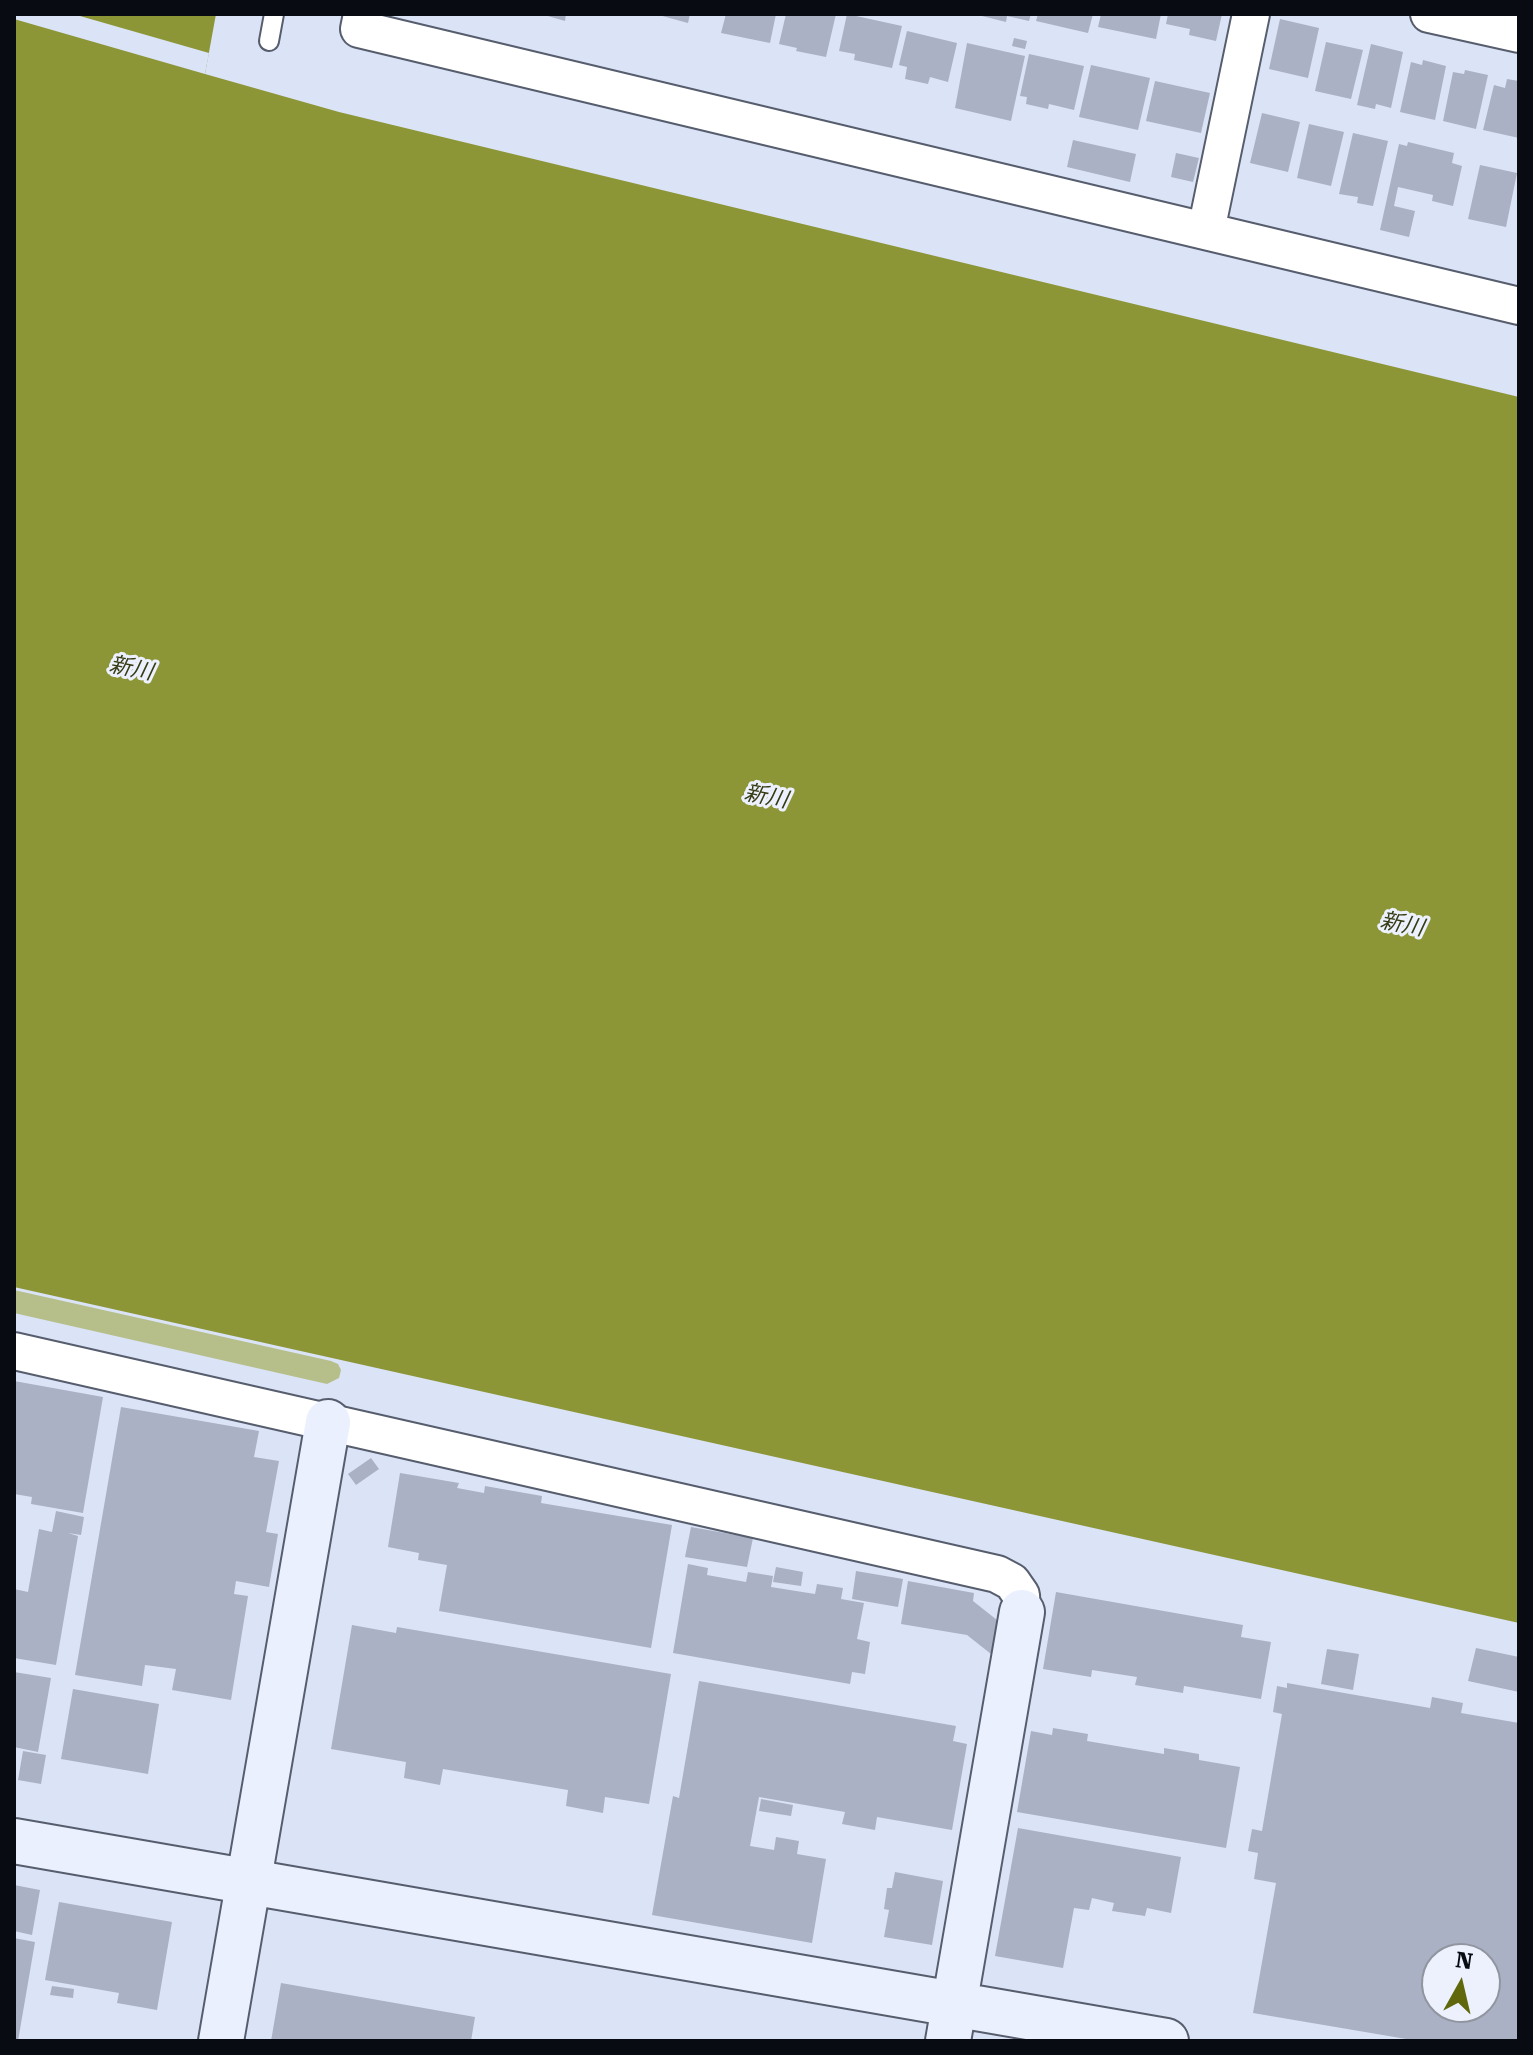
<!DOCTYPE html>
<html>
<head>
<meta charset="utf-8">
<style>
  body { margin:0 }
  #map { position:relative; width:1533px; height:2055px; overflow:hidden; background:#dbe3f7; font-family:"Roboto Serif",serif }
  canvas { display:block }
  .frame { position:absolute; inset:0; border:16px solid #090b12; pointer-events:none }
  .north { position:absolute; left:1421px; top:1943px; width:80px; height:80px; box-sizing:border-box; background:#ecf1fd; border:2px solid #91959f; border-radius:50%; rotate:8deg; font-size:22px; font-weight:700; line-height:32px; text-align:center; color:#090b12 }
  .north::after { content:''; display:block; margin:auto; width:28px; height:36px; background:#60680b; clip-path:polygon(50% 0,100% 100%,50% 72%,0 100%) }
</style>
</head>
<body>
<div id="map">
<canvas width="1533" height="2055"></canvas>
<div class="frame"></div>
<div class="north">N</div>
</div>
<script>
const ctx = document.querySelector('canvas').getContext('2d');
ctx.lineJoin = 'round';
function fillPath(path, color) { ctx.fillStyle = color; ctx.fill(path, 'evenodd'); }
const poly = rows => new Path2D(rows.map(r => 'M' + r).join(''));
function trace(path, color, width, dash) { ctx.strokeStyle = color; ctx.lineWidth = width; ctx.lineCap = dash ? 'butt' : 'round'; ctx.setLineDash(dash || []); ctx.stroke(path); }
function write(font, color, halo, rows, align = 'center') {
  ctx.font = font + ' "Roboto Serif","Noto Sans JP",serif'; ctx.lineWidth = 6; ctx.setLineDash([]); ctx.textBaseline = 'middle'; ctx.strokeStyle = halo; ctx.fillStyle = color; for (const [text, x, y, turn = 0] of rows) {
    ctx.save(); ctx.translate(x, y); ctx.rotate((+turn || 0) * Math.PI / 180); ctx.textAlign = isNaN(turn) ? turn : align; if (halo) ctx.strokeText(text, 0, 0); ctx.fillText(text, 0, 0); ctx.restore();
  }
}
fillPath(poly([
  [14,1290,331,1361,338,1364,341,1370,339,1378,327,1384,14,1313]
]), '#b6bf89');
fillPath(poly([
  [14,14,216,14,205,74,339,112,1519,397,1519,1623,14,1287]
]), '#8c9637');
fillPath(poly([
  [14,14,73,14,209,53,205,74,14,19]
]), '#dbe3f7');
fillPath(poly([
  [541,14,566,14,565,21],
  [655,14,690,14,688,23],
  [726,14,776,14,770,43,721,33],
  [786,14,836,14,826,57,796,51,797,48,779,44],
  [847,14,902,26,892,68,854,60,855,54,839,51],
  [974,14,1031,14,1029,21,1007,16,1006,22],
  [1038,14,1093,14,1088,33,1036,21],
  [1101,14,1161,14,1156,39,1098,27],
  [1168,14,1222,14,1216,41,1189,35,1190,29,1166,24],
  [1280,19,1319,28,1308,78,1269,69],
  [907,31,957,43,948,82,930,77,928,84,905,79,907,67,899,65],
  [1014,38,1027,41,1025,49,1012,46],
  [1326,42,1363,50,1351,99,1315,91],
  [967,43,1025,56,1011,121,955,108],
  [1371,44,1403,52,1391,108,1376,104,1375,109,1357,105],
  [1029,54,1084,66,1074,110,1049,104,1048,109,1026,104,1027,97,1020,96],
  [1423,60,1446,66,1435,120,1400,112,1411,62,1422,65],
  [1091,65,1150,78,1138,130,1079,117],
  [1465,70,1488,75,1476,129,1443,121,1453,72,1464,74],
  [1507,79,1519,81,1519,138,1483,130,1494,85,1505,88],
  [1155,81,1210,93,1201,133,1146,121],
  [1262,113,1300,122,1288,172,1250,163],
  [1309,124,1344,132,1331,186,1297,178],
  [1353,133,1388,141,1373,206,1357,203,1358,197,1339,194],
  [1073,140,1136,154,1130,182,1067,167],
  [1408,142,1454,153,1452,163,1462,166,1453,206,1432,201,1433,195,1398,187,1394,206,1415,211,1409,237,1380,230,1399,144,1407,146],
  [1176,153,1199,158,1193,182,1171,177],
  [1480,165,1517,173,1506,227,1468,219],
  [14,1381,103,1397,83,1513,31,1504,32,1497,14,1494],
  [121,1407,259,1431,254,1457,279,1461,266,1532,278,1534,269,1587,236,1581,234,1594,248,1596,231,1700,172,1690,176,1669,145,1665,142,1686,75,1675],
  [371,1458,379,1469,356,1485,348,1474],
  [400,1473,459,1483,457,1488,484,1493,485,1486,542,1496,541,1503,672,1525,651,1648,439,1611,447,1565,418,1560,419,1553,388,1547],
  [56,1511,84,1517,81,1535,68,1533,78,1536,56,1665,14,1658,14,1589,28,1592,39,1529,52,1532],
  [691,1527,753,1538,747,1567,685,1557],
  [688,1564,708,1568,707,1575,746,1582,748,1572,773,1576,771,1587,815,1594,817,1584,843,1588,841,1599,864,1603,857,1639,870,1642,865,1674,852,1672,850,1684,673,1653],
  [776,1567,803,1572,801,1586,773,1582],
  [856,1571,903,1579,898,1607,852,1599],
  [908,1581,974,1593,973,1601,997,1620,991,1654,967,1635,901,1624],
  [1056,1592,1243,1625,1241,1637,1271,1642,1261,1699,1184,1686,1183,1693,1135,1685,1137,1677,1092,1670,1091,1677,1043,1669],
  [352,1625,396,1633,397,1627,671,1674,649,1804,605,1797,603,1813,566,1806,568,1790,443,1769,440,1785,404,1778,406,1762,331,1749],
  [1476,1648,1519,1657,1519,1692,1468,1681],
  [1327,1649,1359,1654,1353,1690,1321,1684],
  [14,1672,51,1678,38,1752,14,1747],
  [699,1681,956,1726,953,1741,967,1744,952,1830,877,1817,875,1830,842,1824,845,1812,759,1797,750,1846,774,1850,776,1837,799,1841,797,1854,826,1859,812,1943,652,1915,673,1796,679,1798],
  [1287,1683,1430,1708,1432,1697,1463,1703,1461,1713,1519,1723,1519,2041,1418,2041,1253,2013,1276,1883,1254,1879,1258,1853,1248,1851,1252,1829,1262,1831,1282,1714,1273,1712,1277,1686,1287,1688],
  [1437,1959,1485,1959,1485,2007,1437,2007],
  [73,1689,159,1704,148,1774,61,1759],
  [1053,1728,1088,1734,1087,1741,1164,1754,1164,1748,1199,1754,1199,1760,1240,1767,1226,1848,1017,1812,1031,1731,1052,1735],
  [23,1751,46,1755,41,1784,18,1780],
  [761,1799,793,1805,791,1816,759,1811],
  [1018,1828,1181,1857,1171,1913,1147,1908,1145,1916,1112,1911,1114,1903,1092,1898,1089,1910,1074,1908,1063,1968,995,1956],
  [895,1872,943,1881,932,1945,884,1937,889,1910,884,1909,887,1888,892,1888],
  [14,1885,40,1890,32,1935,14,1931],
  [59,1902,172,1922,157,2010,117,2003,119,1993,45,1980],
  [14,1938,35,1942,18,2041,14,2041],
  [281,1983,475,2017,471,2041,271,2041],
  [52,1986,74,1989,73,1998,50,1995]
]), '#aab1c4');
const lane = poly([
  [269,41,274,14]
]);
const street = poly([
  [362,14,359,29,1519,306],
  [1429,14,1519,34],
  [1206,231,1251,14],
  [14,1351,997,1574,1012,1582,1021,1595,1022,1612]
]);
const secondary = poly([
  [14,1841,1166,2041],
  [221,2041,328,1422],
  [948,2041,1022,1612]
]);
trace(lane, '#565d6d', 22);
trace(street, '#565d6d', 40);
trace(secondary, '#565d6d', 48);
trace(lane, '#fff', 18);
trace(street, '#fff', 36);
trace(secondary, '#ebf0fe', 44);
write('italic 22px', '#363b13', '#ecf1fd', [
  ["新川",131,669,11],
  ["新川",766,797,11],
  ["新川",1402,925,11]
]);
</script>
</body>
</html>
